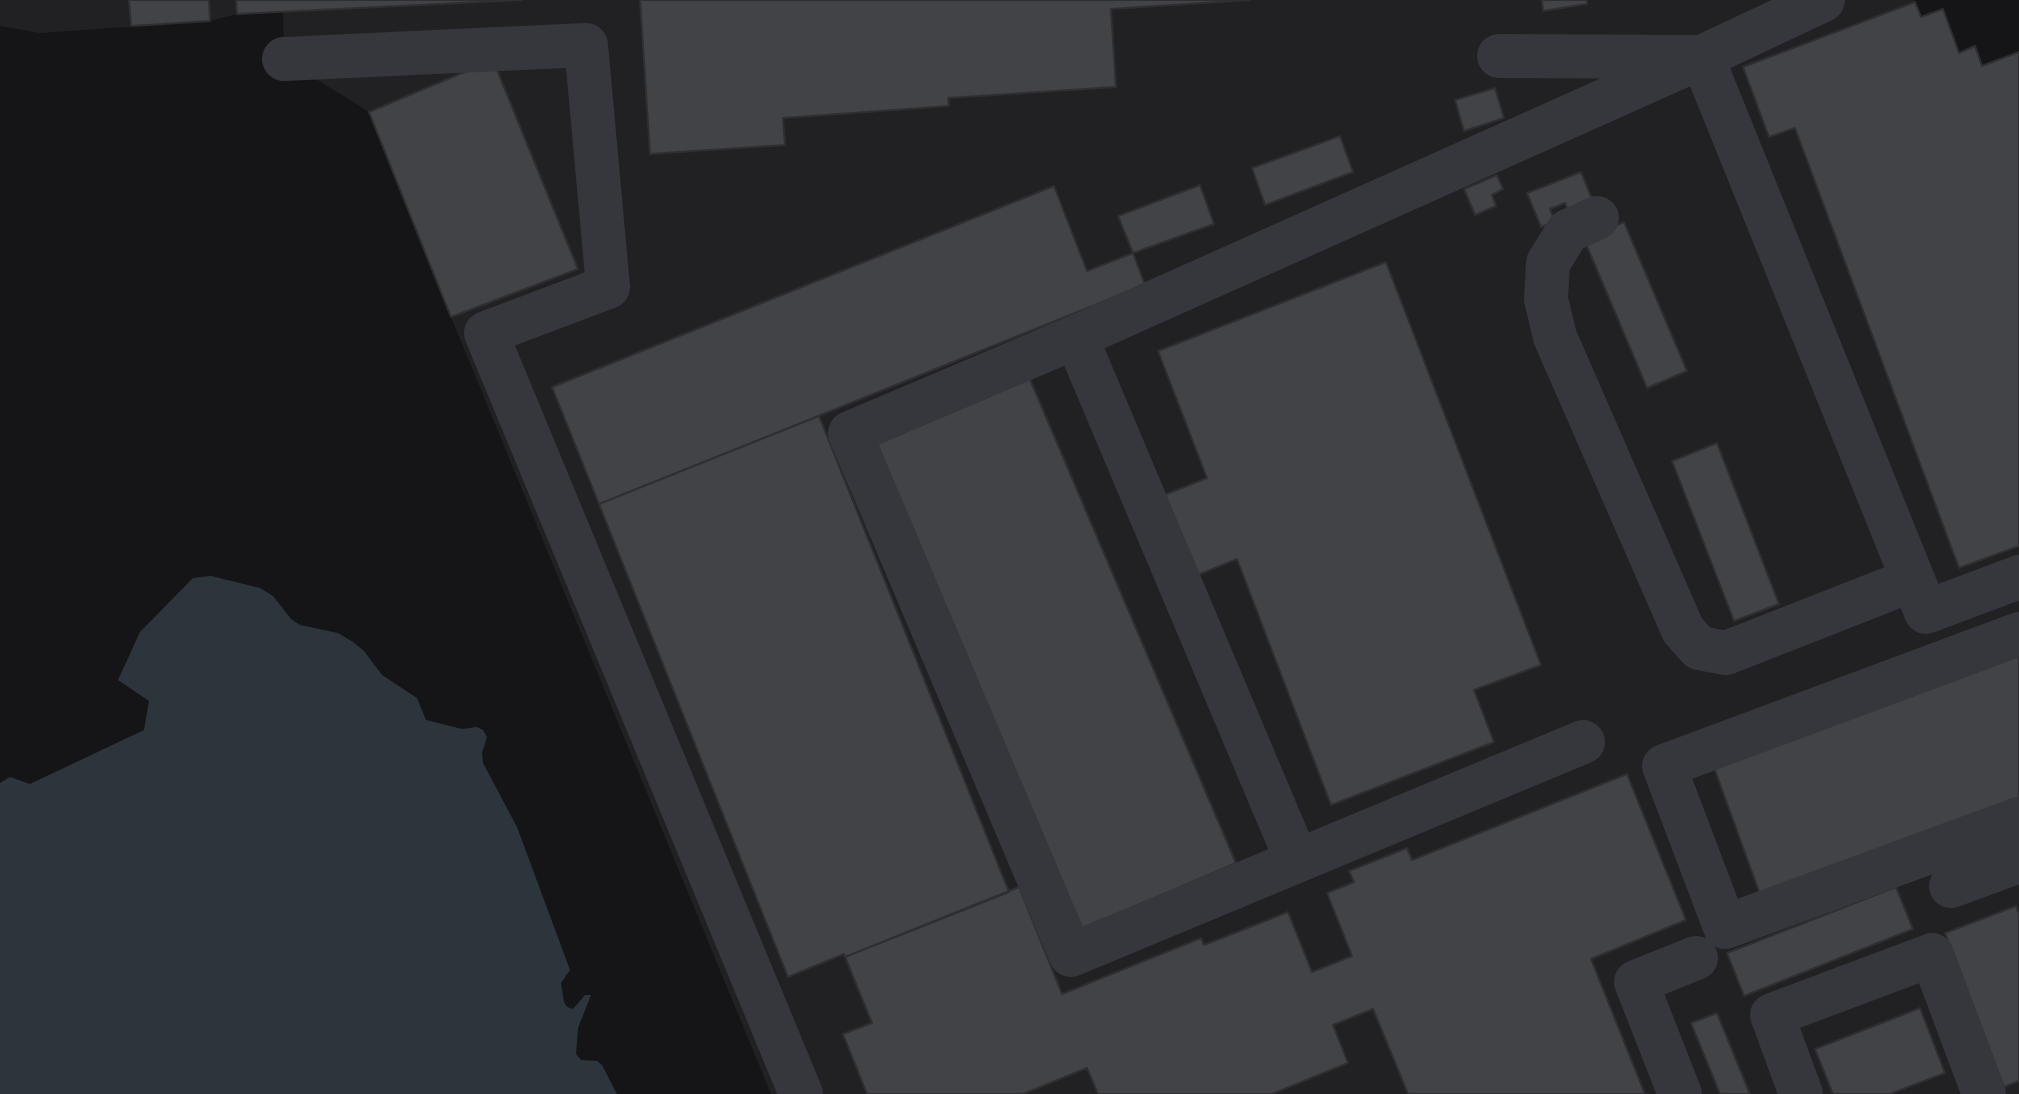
<!DOCTYPE html>
<html>
<head>
<meta charset="utf-8">
<style>
  body { margin:0 }
  canvas { display:block; background:#151517 }
</style>
</head>
<body>
<canvas width="2019" height="1094"></canvas>
<script>
const ctx = document.querySelector('canvas').getContext('2d');
ctx.lineJoin = 'round';
function fillPath(path, color) { ctx.fillStyle = color; ctx.fill(path, 'evenodd'); }
const poly = rows => new Path2D(rows.map(r => 'M' + r).join(''));
function trace(path, color, width, dash) { ctx.strokeStyle = color; ctx.lineWidth = width; ctx.lineCap = dash ? 'butt' : 'round'; ctx.setLineDash(dash || []); ctx.stroke(path); }
fillPath(poly([
  [0,0,1914,0,1921,17,1943,9,1959,52,1975,46,1982,66,2019,52,2019,1094,771,1094,451,317,369,112,284,59,283,12,237,14,210,21,40,33,0,26]
]), '#212124');
fillPath(poly([
  [211,576,260,588,273,596,291,619,300,625,338,633,353,642,364,651,382,675,417,698,426,720,462,729,477,727,483,730,487,737,482,753,483,763,517,827,570,970,561,983,564,1002,567,1007,573,1009,585,995,591,995,578,1028,576,1054,581,1060,597,1061,602,1065,617,1094,0,1094,0,783,10,777,30,784,144,730,149,701,118,680,140,632,193,578]
]), '#2c353b');
const building = poly([
  [129,0,209,0,210,21,131,26,129,0],
  [236,0,521,0,237,14,236,0],
  [640,0,1249,0,1111,9,1116,87,948,98,949,106,783,118,785,145,650,154,640,0],
  [1542,0,1587,0,1587,4,1543,11,1542,0],
  [1915,2,1921,17,1943,9,1959,53,1975,46,1982,66,2019,52,2019,546,1959,568,1795,128,1769,137,1743,67,1915,2],
  [493,60,578,269,451,317,369,112,493,60],
  [1495,88,1504,118,1464,131,1455,100,1495,88],
  [1340,136,1353,172,1265,205,1252,168,1340,136],
  [1581,172,1595,206,1570,215,1565,203,1550,209,1555,222,1541,227,1527,193,1581,172],
  [1497,175,1503,189,1492,195,1496,206,1475,215,1464,189,1497,175],
  [1200,185,1214,224,1133,253,1118,216,1200,185],
  [1054,186,1087,271,1133,253,1145,285,599,504,552,387,1054,186],
  [1624,222,1687,371,1647,388,1584,239,1624,222],
  [1386,262,1541,665,1474,690,1494,742,1331,805,1237,559,1195,576,1164,495,1207,478,1158,351,1386,262],
  [1029,377,1236,863,1079,931,871,444,1029,377],
  [819,416,1009,892,845,957,844,954,788,977,599,504,819,416],
  [1717,443,1779,604,1734,621,1672,461,1717,443],
  [2019,650,2019,802,1761,897,1712,762,2019,650],
  [1627,774,1686,920,1591,959,1645,1094,1408,1094,1373,1009,1333,1025,1348,1063,1272,1094,1098,1094,1087,1068,1023,1094,867,1094,843,1034,872,1023,845,957,1019,887,1062,994,1201,938,1204,945,1288,912,1312,972,1352,956,1327,893,1354,882,1349,871,1407,848,1412,860,1627,774],
  [1896,887,1913,929,1744,996,1727,953,1896,887],
  [2016,906,2019,914,2019,1081,2004,1087,1945,933,2016,906],
  [1920,1008,1945,1073,1890,1094,1833,1094,1815,1049,1920,1008],
  [1717,1013,1750,1094,1720,1094,1691,1023,1717,1013]
]);
fillPath(building, '#414347');
trace(building, '#2f2f33', 2);
trace(poly([
  [1499,56,1702,57,1823,0],
  [284,59,586,45,608,287,486,333,801,1094],
  [1597,218,1568,231,1548,263,1546,299,1555,337,1683,630,1699,648,1726,653,1912,580],
  [1076,337,850,433,1071,955,1583,742],
  [2019,634,1664,766,1725,927,2019,819],
  [1297,861,1076,337,1702,57,1926,612,2019,577],
  [1951,886,2019,861],
  [1680,1094,1636,982,1696,958],
  [1801,1094,1772,1015,1932,955,1984,1094]
]), '#36373c', 44);
</script>
</body>
</html>
